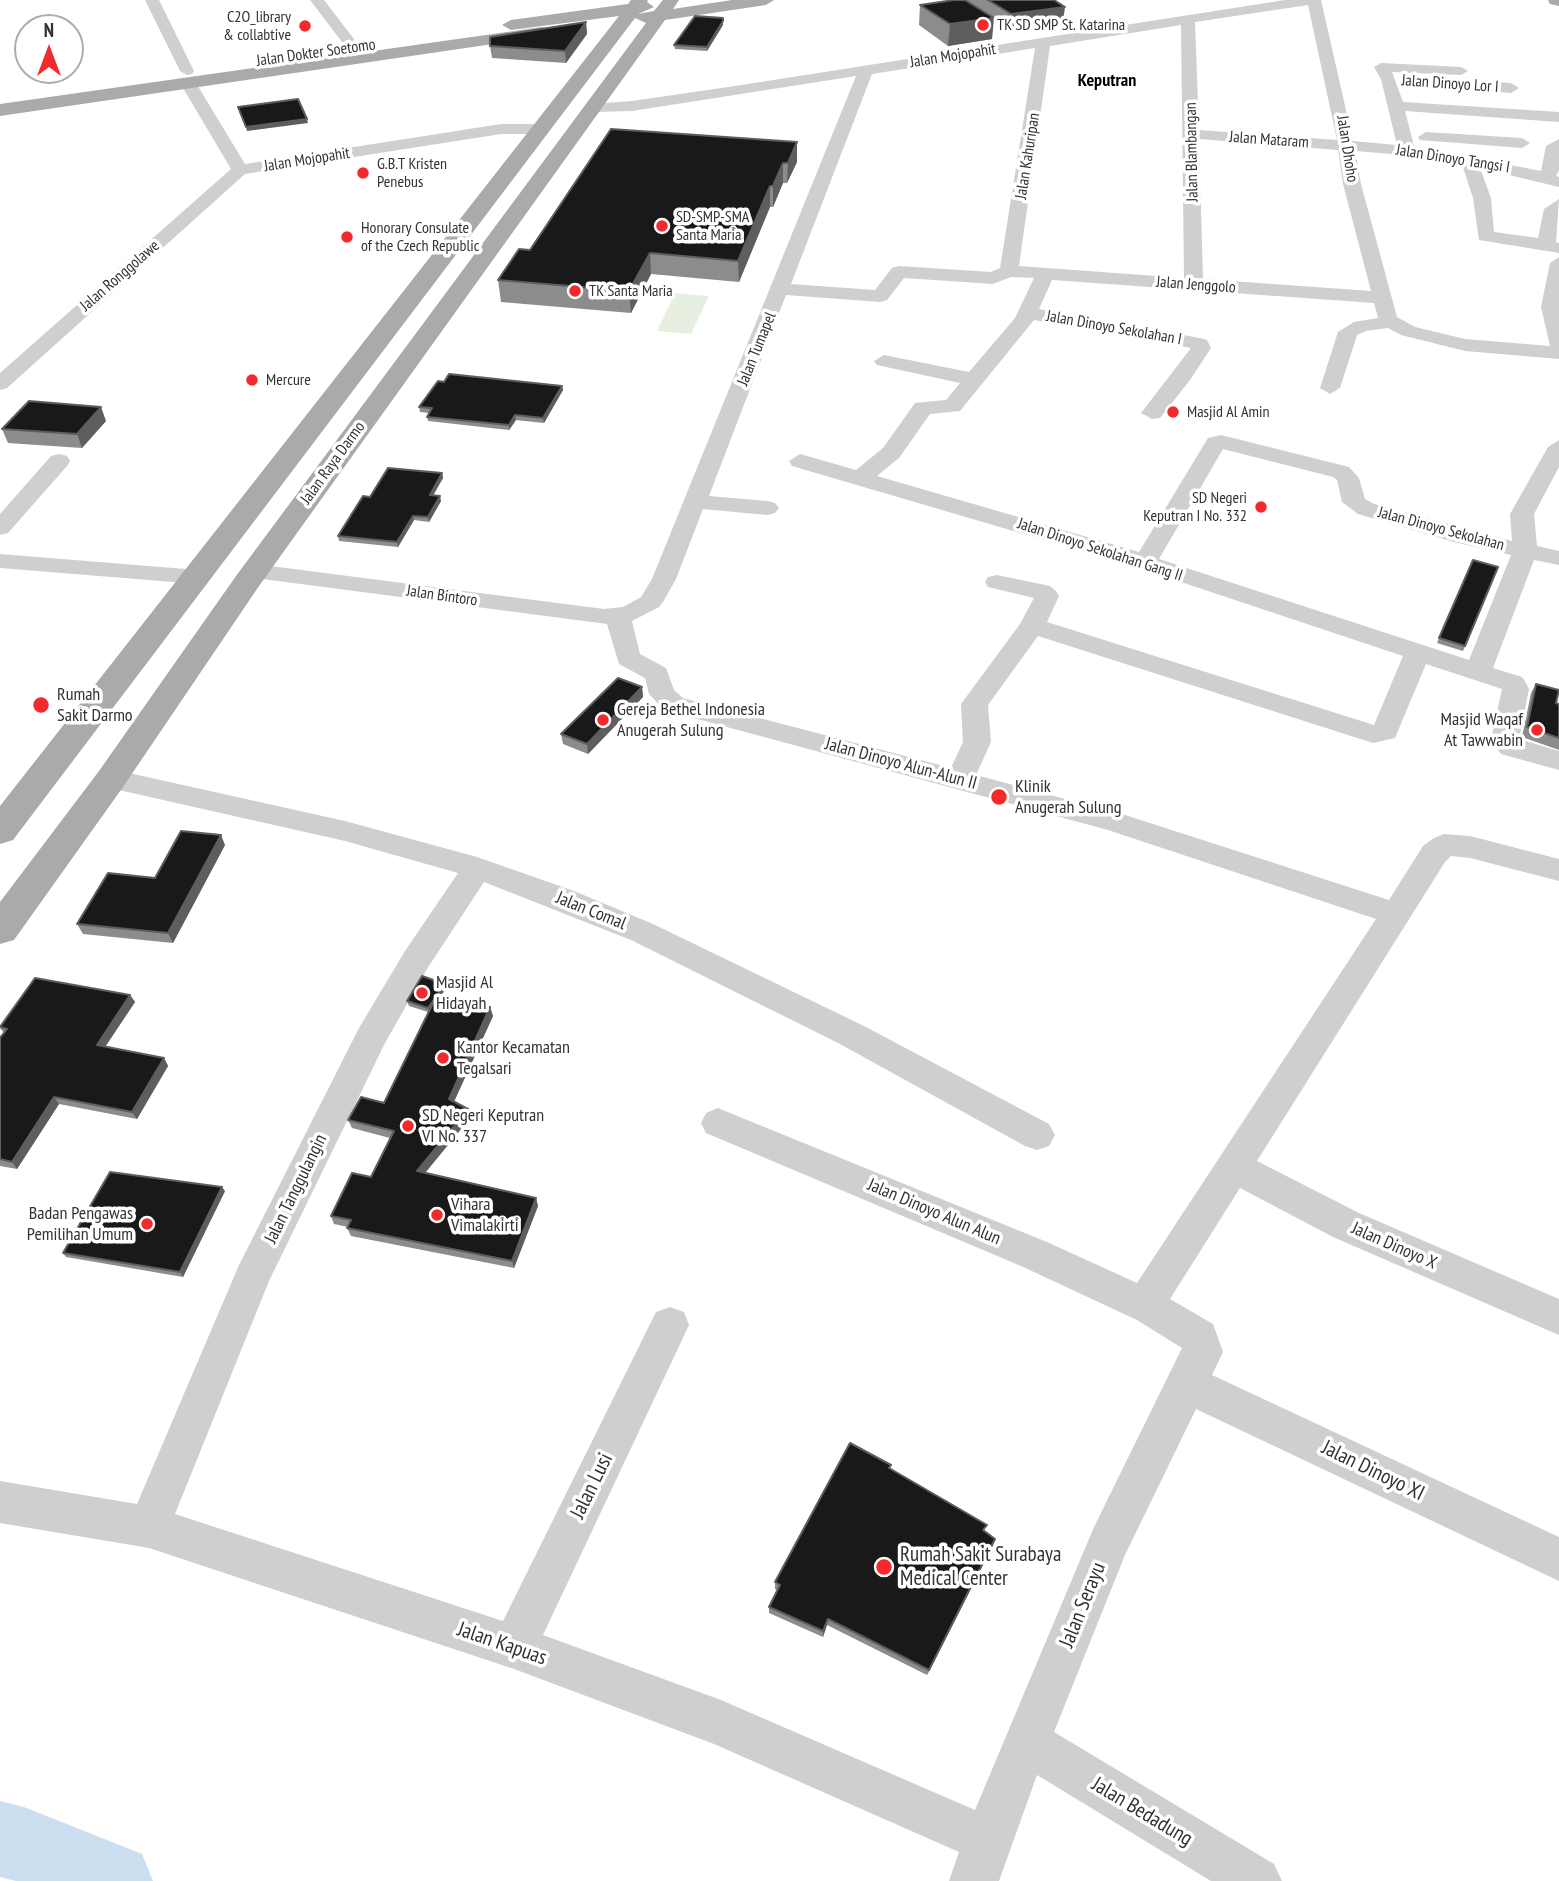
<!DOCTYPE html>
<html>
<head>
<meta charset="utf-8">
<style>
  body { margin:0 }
  #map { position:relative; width:1559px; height:1881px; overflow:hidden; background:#fff; font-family:"PT Sans Narrow",sans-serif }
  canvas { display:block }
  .north { position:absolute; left:14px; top:14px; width:70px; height:70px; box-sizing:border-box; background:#fff; border:2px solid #adadad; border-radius:50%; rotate:0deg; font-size:19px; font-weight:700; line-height:28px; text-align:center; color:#323232 }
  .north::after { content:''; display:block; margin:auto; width:24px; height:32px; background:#f32a2b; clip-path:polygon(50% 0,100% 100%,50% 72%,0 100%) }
</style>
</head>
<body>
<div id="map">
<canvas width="1559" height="1881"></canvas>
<div class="north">N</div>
</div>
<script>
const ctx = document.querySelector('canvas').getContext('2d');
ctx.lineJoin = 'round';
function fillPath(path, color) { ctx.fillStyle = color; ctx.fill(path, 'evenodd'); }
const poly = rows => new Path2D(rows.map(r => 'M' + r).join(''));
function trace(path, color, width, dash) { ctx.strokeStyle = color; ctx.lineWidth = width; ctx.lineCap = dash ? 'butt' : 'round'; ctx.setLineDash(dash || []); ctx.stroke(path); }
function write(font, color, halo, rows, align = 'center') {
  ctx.font = font + ' "PT Sans Narrow",sans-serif'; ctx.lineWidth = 7; ctx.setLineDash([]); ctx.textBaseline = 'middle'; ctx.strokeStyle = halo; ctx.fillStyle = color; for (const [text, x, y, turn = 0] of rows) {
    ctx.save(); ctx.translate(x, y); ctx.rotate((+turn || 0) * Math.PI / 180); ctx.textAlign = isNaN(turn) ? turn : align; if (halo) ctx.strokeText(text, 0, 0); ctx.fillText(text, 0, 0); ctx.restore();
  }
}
fillPath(poly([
  [675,293,709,296,691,334,657,331]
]), '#e7f0e0');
fillPath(poly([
  [0,1801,24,1807,142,1854,153,1881,16,1881,0,1877,0,1801]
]), '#cbdff0');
fillPath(poly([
  [145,0,159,0,194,71,192,74,187,75,180,71,145,0],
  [310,0,324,0,360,47,358,50,348,50,310,0],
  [1285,0,1321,0,1353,141,1397,145,1381,79,1374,67,1381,63,1461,67,1468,71,1461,75,1392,72,1403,102,1559,112,1559,122,1405,111,1414,146,1541,171,1546,146,1559,139,1559,170,1556,176,1559,177,1559,187,1480,168,1491,198,1494,232,1538,238,1544,209,1559,199,1556,242,1559,243,1559,253,1479,240,1473,198,1462,164,1417,156,1355,151,1361,184,1397,317,1415,327,1465,339,1550,346,1541,307,1550,263,1559,257,1559,359,1465,351,1401,335,1388,328,1366,331,1357,335,1340,388,1330,394,1320,388,1338,332,1354,322,1378,318,1374,303,1052,280,1039,309,1200,338,1207,340,1211,348,1190,380,1160,418,1152,419,1141,413,1191,348,1034,320,960,411,930,414,899,458,877,476,1139,552,1208,438,1221,435,1349,467,1359,478,1365,499,1374,504,1512,541,1510,514,1548,447,1559,440,1559,467,1534,514,1537,546,1559,551,1559,565,1534,560,1493,668,1522,677,1526,683,1529,689,1519,739,1559,751,1559,770,1501,754,1495,746,1491,740,1502,689,1426,664,1395,738,1373,743,1038,636,988,705,991,742,976,775,1125,815,1389,900,1423,846,1434,838,1444,834,1470,836,1559,859,1559,881,1470,858,1451,856,1445,862,1257,1161,1359,1213,1559,1299,1559,1335,1333,1237,1240,1188,1170,1299,1213,1324,1223,1352,1212,1375,1559,1537,1559,1581,1196,1409,1125,1555,1054,1732,1274,1864,1282,1881,1211,1881,1037,1775,999,1881,949,1881,959,1852,714,1744,514,1669,149,1548,0,1523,0,1481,137,1504,239,1265,359,1028,405,951,458,873,345,841,101,786,97,779,101,772,111,769,345,821,477,857,574,891,653,924,864,1026,1049,1124,1055,1135,1049,1146,1037,1150,1025,1146,840,1044,631,940,484,882,427,969,385,1043,269,1281,175,1514,503,1621,656,1312,670,1307,684,1312,689,1325,543,1635,721,1700,975,1810,1094,1527,1182,1348,1137,1320,1021,1266,706,1133,701,1123,706,1113,718,1108,730,1113,1047,1242,1137,1283,1376,919,1108,830,664,710,649,694,645,678,619,664,607,624,255,578,246,576,243,571,246,566,255,564,604,609,623,607,641,597,652,579,856,76,632,111,595,112,589,110,589,104,632,101,735,86,1285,0],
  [1308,5,1337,140,1199,130,1195,22,1308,5],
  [1181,25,1184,278,1019,266,1050,46,1181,25],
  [1035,48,1000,268,991,272,899,266,892,268,875,290,791,284,872,74,1035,48],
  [1199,139,1338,150,1343,184,1371,291,1203,279,1199,139],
  [1011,277,1034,278,1015,318,969,372,884,355,874,361,877,365,960,383,946,400,915,403,883,448,856,470,800,454,789,461,792,466,1136,567,1403,656,1374,725,1047,622,1059,596,1056,591,1050,586,997,575,988,577,985,582,988,587,1034,598,1020,624,961,704,963,742,951,768,683,698,674,690,666,668,640,654,632,621,659,607,663,602,676,579,703,509,767,515,775,513,779,508,775,503,767,501,709,496,786,295,880,302,887,300,904,278,993,284,1011,277],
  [1223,449,1333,477,1337,480,1342,502,1358,514,1454,542,1511,555,1469,660,1159,559,1223,449],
  [188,78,196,83,245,164,501,124,541,124,549,129,541,134,501,134,245,174,7,388,0,390,0,373,231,169,180,83,188,78],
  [1435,78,1511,83,1519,88,1511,93,1430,86,1427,83,1435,78],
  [1426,132,1522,138,1530,143,1522,148,1420,140,1418,137,1426,132],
  [59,454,67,456,70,461,67,466,8,533,0,535,0,514,51,456,59,454],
  [0,554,198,570,207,572,210,577,207,582,198,584,0,568,0,554]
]), '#cfcfcf');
fillPath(poly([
  [631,0,648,0,647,2,654,7,638,14,654,11,663,0,679,0,673,9,732,0,774,0,766,5,665,20,259,586,123,787,14,940,0,944,0,902,99,771,236,576,646,23,635,18,13,840,0,844,0,806,619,16,511,30,502,25,511,20,628,4,631,0],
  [1548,0,1559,0,1559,6,1550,4,1548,0],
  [542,27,551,32,548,36,0,116,0,104,542,27]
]), '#aaa');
fillPath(poly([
  [954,0,1054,0,1063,22,1009,29,993,19,992,39,948,46,919,25,920,5],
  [586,22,587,34,566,63,492,58,490,46],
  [723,25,707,51,675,49,674,45],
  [611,129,797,162,787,183,783,183,773,207,770,207,739,282,651,274,631,313,501,302,498,280,530,250],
  [562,386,563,390,544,423,516,420,509,430,428,421,427,417,429,413,420,412,419,407],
  [106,421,82,448,8,443,2,429],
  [442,473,443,478,433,496,441,501,429,522,414,520,398,547,339,541,338,536,370,497],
  [1473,560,1498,567,1463,651,1437,643],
  [1536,684,1556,703,1559,704,1559,750,1522,737,1531,693],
  [642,687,643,697,588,754,563,744,561,734],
  [225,845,173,943,83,934,77,924,155,878],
  [446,988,440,998,490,1007,493,1016,454,1102,468,1109,471,1117,425,1173,536,1198,538,1206,514,1268,351,1236,347,1228,348,1227,334,1224,331,1216,371,1177,390,1138,352,1128,348,1120,384,1103,428,1012,409,1006,407,1001],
  [130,995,135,1002,105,1047,164,1058,168,1066,137,1119,59,1104,17,1169,0,1166,0,1038,4,1033,0,1028],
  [225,1191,183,1277,66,1257,63,1253],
  [891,1465,890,1469,985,1531,993,1545,927,1675,827,1625,823,1637,769,1613,769,1607,777,1590,775,1589,775,1582]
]), '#8c8c8c');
fillPath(poly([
  [1065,7,1063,22,1009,29,1011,14],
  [994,18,992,39,948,46,950,24],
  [723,21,723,25,707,51,707,47],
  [586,22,587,34,566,63,565,51],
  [307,119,308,123,247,131,246,127],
  [797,142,797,162,787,183,788,163],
  [783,163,783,183,773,207,773,186],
  [770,186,770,207,739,282,738,261],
  [650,253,651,274,631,313,629,291],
  [562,386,563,390,544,423,543,418],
  [101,407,106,421,82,448,77,434],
  [515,415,516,420,509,430,509,425],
  [442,473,443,478,430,500,430,495],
  [440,496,441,501,429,522,428,517],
  [413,516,414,520,398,547,397,542],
  [642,687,643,697,588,754,587,744],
  [221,835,225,845,173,943,168,933],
  [445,984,446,988,430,1013,428,1008],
  [130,995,135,1002,101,1053,97,1045],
  [490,1007,493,1016,451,1108,449,1099],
  [164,1058,168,1066,137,1119,132,1112],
  [54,1097,59,1104,17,1169,12,1162],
  [468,1109,471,1117,420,1179,417,1171],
  [222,1187,225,1191,183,1277,180,1272],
  [536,1198,538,1206,514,1268,512,1261],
  [995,1539,993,1545,927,1675,929,1670],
  [828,1619,827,1625,823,1637,823,1631]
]), '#5e5e5e');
const building = poly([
  [954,0,965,0,994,18,950,24,920,5,954,0],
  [988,0,1054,0,1065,7,1011,14,988,0],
  [695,16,723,18,723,21,707,47,674,45,695,16],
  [586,22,565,51,490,46,490,37,586,22],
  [298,99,307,119,246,127,238,107,298,99],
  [611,129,797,142,788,163,783,163,773,186,770,186,738,261,650,253,629,291,498,280,519,249,530,250,611,129],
  [449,374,562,386,543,418,515,415,509,425,427,417,432,408,419,407,438,381,444,382,449,374],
  [29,401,101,407,77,434,2,429,29,401],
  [388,468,442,473,430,495,440,496,428,517,413,516,397,542,338,536,363,496,370,497,388,468],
  [1473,560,1498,567,1465,646,1439,638,1473,560],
  [618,678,642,687,587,744,561,734,618,678],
  [1536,684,1559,690,1556,703,1559,704,1559,738,1527,727,1536,684],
  [181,831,221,835,168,933,77,924,108,873,155,878,181,831],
  [422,976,445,984,428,1008,407,1001,422,976],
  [35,978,130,995,97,1045,164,1058,132,1112,54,1097,12,1162,0,1159,0,1038,7,1029,0,1027,35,978],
  [436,997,490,1007,449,1099,468,1109,417,1171,536,1198,512,1261,347,1228,351,1220,331,1216,352,1173,371,1177,394,1131,348,1120,361,1097,384,1103,436,997],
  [110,1172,222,1187,180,1272,63,1253,110,1172],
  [850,1443,891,1465,889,1468,987,1525,983,1530,995,1539,929,1670,828,1619,823,1631,769,1607,780,1585,775,1582,850,1443]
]);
fillPath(building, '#191919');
trace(building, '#5e5e5e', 2);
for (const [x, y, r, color] of [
  [983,25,7,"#f32a2b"],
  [305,26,7,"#f32a2b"],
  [363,173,7,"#f32a2b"],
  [662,226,7,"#f32a2b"],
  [347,237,7,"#f32a2b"],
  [575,291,7,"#f32a2b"],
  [252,380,7,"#f32a2b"],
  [1173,412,7,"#f32a2b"],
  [1261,507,7,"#f32a2b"],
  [41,705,9,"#f32a2b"],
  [603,720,7,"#f32a2b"],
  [1537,730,7,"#f32a2b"],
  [999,797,9,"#f32a2b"],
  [422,993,7,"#f32a2b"],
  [443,1058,7,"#f32a2b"],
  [408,1126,7,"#f32a2b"],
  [437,1215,7,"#f32a2b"],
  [147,1224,7,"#f32a2b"],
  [884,1567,9,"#f32a2b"]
]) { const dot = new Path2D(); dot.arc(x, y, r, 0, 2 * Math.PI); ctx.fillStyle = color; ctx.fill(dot); trace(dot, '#fff', 2.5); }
write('16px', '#323232', '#fff', [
  ["C2O_library",291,17,"right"],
  ["& collabtive",291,35,"right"],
  ["TK SD SMP St. Katarina",997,25],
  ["G.B.T Kristen",377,164],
  ["Penebus",377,182],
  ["SD-SMP-SMA",676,217],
  ["Santa Maria",676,235],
  ["Honorary Consulate",361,228],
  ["of the Czech Republic",361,246],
  ["TK Santa Maria",589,291],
  ["Mercure",266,380],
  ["Masjid Al Amin",1187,412],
  ["SD Negeri",1247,498,"right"],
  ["Keputran I No. 332",1247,516,"right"]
], 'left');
write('16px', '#323232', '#fff', [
  ["Jalan Dokter Soetomo",316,53,-8],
  ["Jalan Mojopahit",953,56,-9],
  ["Jalan Dinoyo Lor I",1450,84,4],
  ["Jalan Mataram",1269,140,4],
  ["Jalan Dhoho",1347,149,81],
  ["Jalan Blambangan",1192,152,-91],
  ["Jalan Kahuripan",1028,156,-81],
  ["Jalan Dinoyo Tangsi I",1453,159,9],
  ["Jalan Mojopahit",307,160,-9],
  ["Jalan Ronggolawe",120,276,-41],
  ["Jalan Jenggolo",1196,285,4],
  ["Jalan Dinoyo Sekolahan I",1114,328,10],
  ["Jalan Tumapel",757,349,-68],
  ["Jalan Raya Darmo",333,463,-54],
  ["Jalan Dinoyo Sekolahan",1441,529,15],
  ["Jalan Dinoyo Sekolahan Gang II",1100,550,18],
  ["Jalan Bintoro",442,596,8]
]);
write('bold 18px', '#000', '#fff', [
  ["Keputran",1107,81]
]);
write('18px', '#323232', '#fff', [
  ["Rumah",57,695],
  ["Sakit Darmo",57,716],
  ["Gereja Bethel Indonesia",617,710],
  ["Anugerah Sulung",617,731],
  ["Masjid Waqaf",1523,720,"right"],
  ["At Tawwabin",1523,741,"right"],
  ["Klinik",1015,787],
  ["Anugerah Sulung",1015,808],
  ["Masjid Al",436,983],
  ["Hidayah",436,1004],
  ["Kantor Kecamatan",457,1048],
  ["Tegalsari",457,1069],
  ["SD Negeri Keputran",422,1116],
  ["VI No. 337",422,1137],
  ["Vihara",451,1205],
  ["Vimalakirti",451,1226],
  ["Badan Pengawas",133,1214,"right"],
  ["Pemilihan Umum",133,1235,"right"]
], 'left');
write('18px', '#323232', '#fff', [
  ["Jalan Dinoyo Alun-Alun II",901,764,15],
  ["Jalan Comal",591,911,22],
  ["Jalan Tanggulangin",296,1189,-64],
  ["Jalan Dinoyo Alun Alun",934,1212,23],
  ["Jalan Dinoyo X",1394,1246,24]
]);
write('21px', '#323232', '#fff', [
  ["Jalan Dinoyo XI",1373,1471,26],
  ["Jalan Lusi",592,1486,-64],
  ["Jalan Serayu",1083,1605,-68],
  ["Jalan Kapuas",502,1644,19],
  ["Jalan Bedadung",1142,1812,31]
]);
write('21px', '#323232', '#fff', [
  ["Rumah Sakit Surabaya",900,1555],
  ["Medical Center",900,1579]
], 'left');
</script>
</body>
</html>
